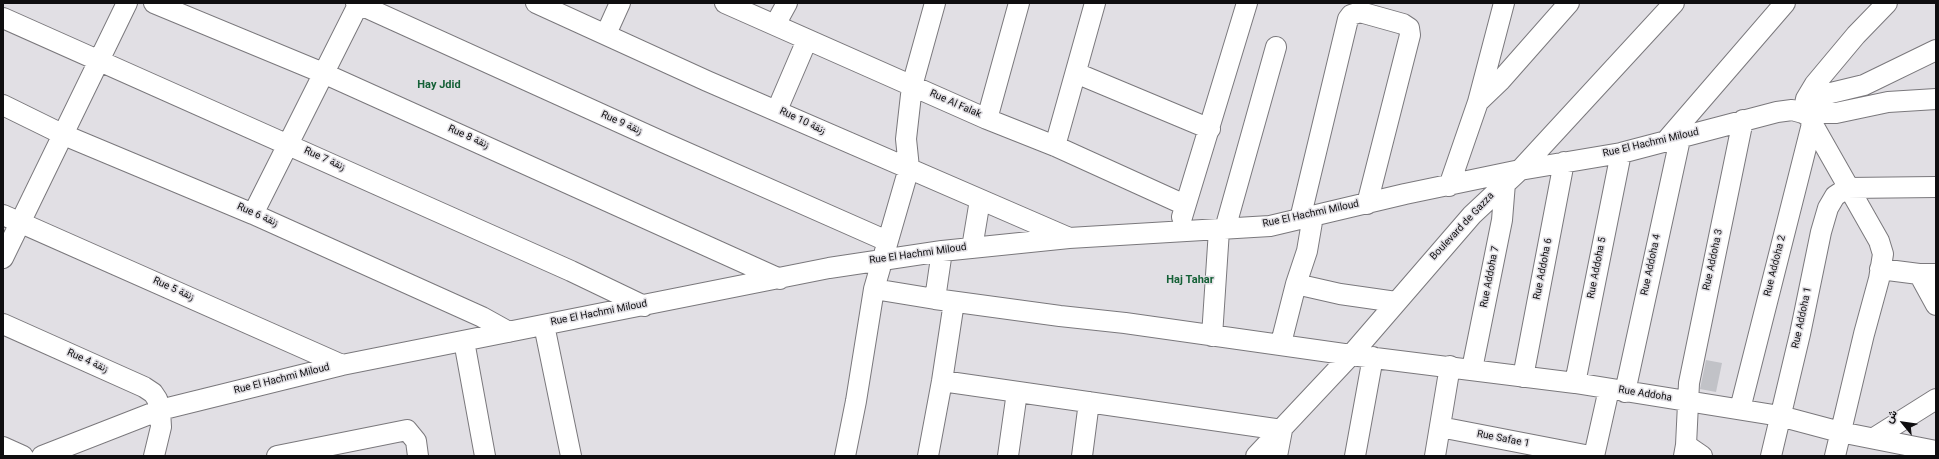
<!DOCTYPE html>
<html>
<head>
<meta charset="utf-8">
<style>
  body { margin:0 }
  #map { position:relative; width:1939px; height:459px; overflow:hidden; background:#e1dfe4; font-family:Georgia,Vazirmatn,serif }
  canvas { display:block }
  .frame { position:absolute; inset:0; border:4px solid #0f0e10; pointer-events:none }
  .north { position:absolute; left:1883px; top:403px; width:40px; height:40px; -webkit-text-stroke:3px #e1dfe4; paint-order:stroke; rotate:299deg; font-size:11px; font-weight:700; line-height:16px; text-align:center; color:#0f0e10 }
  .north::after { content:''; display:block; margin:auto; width:14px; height:18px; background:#0f0e10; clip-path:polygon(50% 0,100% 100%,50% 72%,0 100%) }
</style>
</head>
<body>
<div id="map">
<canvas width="1939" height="459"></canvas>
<div class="frame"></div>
<div class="north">ش</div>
</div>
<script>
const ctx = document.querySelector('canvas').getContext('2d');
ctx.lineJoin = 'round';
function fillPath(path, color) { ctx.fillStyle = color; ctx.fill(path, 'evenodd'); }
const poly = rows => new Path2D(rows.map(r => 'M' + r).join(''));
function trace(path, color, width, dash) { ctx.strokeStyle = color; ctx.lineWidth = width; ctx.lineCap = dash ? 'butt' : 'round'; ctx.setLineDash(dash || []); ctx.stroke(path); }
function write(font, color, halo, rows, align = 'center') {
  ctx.font = font + ' Georgia,Vazirmatn,serif'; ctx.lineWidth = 3; ctx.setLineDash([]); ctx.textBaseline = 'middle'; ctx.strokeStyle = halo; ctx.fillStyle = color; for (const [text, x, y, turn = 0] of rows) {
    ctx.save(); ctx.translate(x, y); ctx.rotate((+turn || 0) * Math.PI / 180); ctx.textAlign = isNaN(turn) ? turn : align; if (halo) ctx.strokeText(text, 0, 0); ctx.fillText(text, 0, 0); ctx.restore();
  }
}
fillPath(poly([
  [1706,360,1722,363,1716,392,1700,389]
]), '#c1c2c7');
const minor = poly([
  [154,3,323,73,780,279],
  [356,3,665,143,887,241],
  [536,3,707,81,1067,237],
  [725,3,987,119,1055,146,1185,205],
  [3,18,571,271,644,306],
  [775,25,787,3],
  [606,34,620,3],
  [1076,73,1210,129],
  [1806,99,1864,85,1936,50],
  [1478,102,1501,80,1569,3],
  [3,105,64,135,253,214,482,317,509,332],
  [777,110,807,40],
  [1803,113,1808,116,1879,241,1883,254,1879,279,1864,334,1835,456],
  [1803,113,1806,99,1815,84,1856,35,1887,3],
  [987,119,1019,3],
  [1665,142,1785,3],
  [1055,146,1095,3],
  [1449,186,1478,102,1504,3],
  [253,214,359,3],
  [3,215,342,365],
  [1182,217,1247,3],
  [1300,219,1348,19,1351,15,1360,12,1403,24,1409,28,1410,35,1367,204],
  [1225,229,1276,47],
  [972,248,980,200],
  [3,258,127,3],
  [1880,269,1919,274,1936,274],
  [1919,274,1936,305],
  [1296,284,1340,294,1396,302],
  [874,289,935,299,1060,316,1125,323,1351,355,1575,383,1780,416,1840,432,1936,451],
  [935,299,942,251],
  [3,324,144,387,153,393,157,399,160,410,161,427,154,456],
  [544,325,571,456],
  [1212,336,1219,230],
  [464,341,485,456],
  [1281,343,1296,284,1307,251,1313,216],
  [1472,369,1502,220,1505,183],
  [1523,377,1564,162],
  [942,381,1282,430,1277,456],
  [1575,383,1621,153],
  [1625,392,1680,139],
  [1740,409,1812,124],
  [1440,427,1590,456],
  [1874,438,1936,399],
  [1686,445,1702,456],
  [3,447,23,456],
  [42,456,160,410,342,365,829,268,942,251,1069,238,1270,226,1405,194,1520,170,1621,153,1777,112,1792,110,1803,113,1836,113,1888,102,1936,99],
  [277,456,407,430,416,441,418,456],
  [845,456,856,401,874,289,909,168,906,139,912,86,935,3],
  [928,456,942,381,954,302],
  [1008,456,1017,392],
  [1082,456,1089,402],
  [1256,456,1351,355,1472,215,1520,170,1674,3],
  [1355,456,1373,357],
  [1435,456,1450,366],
  [1594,456,1609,389],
  [1684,456,1686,445,1689,383,1743,120],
  [1771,456,1800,334,1821,232,1828,208,1835,196,1847,188,1936,187]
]);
trace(minor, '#7a787c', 22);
trace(minor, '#fff', 20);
write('10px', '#0f0e10', '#e1dfe4', [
  ["Rue Al Falak",955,105,24],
  ["Rue 10 زنقة",802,122,25],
  ["Rue 9 زنقة",621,124,24],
  ["Rue 8 زنقة",468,138,24],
  ["Rue El Hachmi Miloud",1651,144,-13],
  ["Rue 7 زنقة",324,160,24],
  ["Rue El Hachmi Miloud",1311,215,-12],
  ["Rue 6 زنقة",257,216,24],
  ["Boulevard de Gazza",1463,227,-47],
  ["Rue El Hachmi Miloud",918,255,-8],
  ["Rue Addoha 3",1714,260,-78],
  ["Rue Addoha 4",1652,265,-78],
  ["Rue Addoha 2",1776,266,-76],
  ["Rue Addoha 5",1598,268,-79],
  ["Rue Addoha 6",1544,269,-79],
  ["Rue Addoha 7",1491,277,-79],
  ["Rue 5 زنقة",173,290,24],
  ["Rue El Hachmi Miloud",599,314,-11],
  ["Rue Addoha 1",1803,318,-78],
  ["Rue 4 زنقة",87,362,24],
  ["Rue El Hachmi Miloud",282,380,-14],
  ["Rue Addoha",1645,395,9],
  ["Rue Safae 1",1503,440,11]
]);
write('bold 11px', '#146036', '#e1dfe4', [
  ["Hay Jdid",439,86],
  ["Haj Tahar",1190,281]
]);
</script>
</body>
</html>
